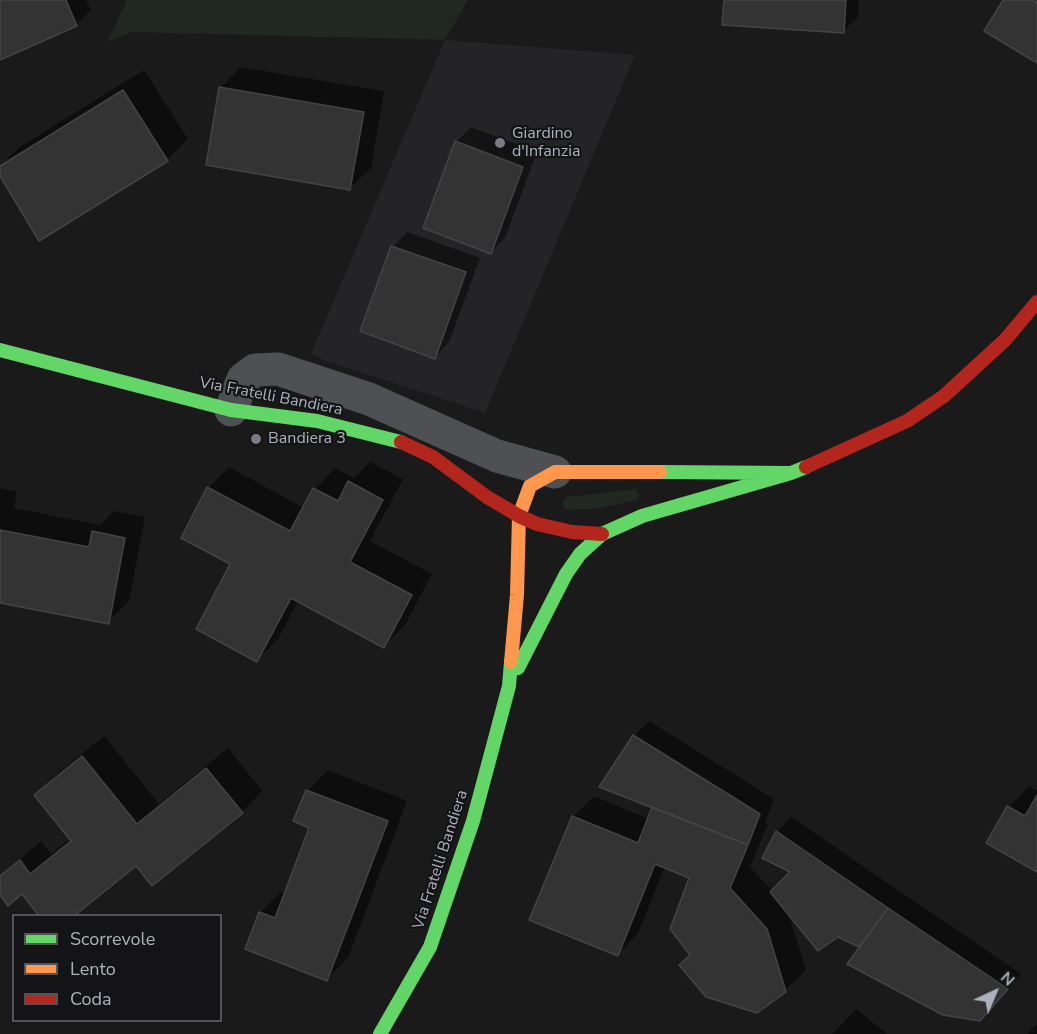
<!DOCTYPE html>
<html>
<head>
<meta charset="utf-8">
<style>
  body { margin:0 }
  #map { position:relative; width:1037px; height:1034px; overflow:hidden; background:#1a1a1a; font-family:"Nunito Sans",sans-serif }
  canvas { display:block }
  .legend { position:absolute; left:12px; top:914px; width:210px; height:108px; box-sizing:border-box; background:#141417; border:2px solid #515359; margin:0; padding:8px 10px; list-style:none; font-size:18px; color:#acb2bb }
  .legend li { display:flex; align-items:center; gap:12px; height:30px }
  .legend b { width:30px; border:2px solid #515359 }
  .north { position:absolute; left:965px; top:962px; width:60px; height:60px; -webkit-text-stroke:4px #141417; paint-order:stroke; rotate:44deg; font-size:16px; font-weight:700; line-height:24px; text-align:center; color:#acb2bb }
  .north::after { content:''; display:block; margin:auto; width:21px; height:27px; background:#acb2bb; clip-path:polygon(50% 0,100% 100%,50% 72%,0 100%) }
</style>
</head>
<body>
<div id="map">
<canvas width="1037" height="1034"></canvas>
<ul class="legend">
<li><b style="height:8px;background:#63d668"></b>Scorrevole</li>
<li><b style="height:8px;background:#ff974d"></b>Lento</li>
<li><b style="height:8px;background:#b3261e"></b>Coda</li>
</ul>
<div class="north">N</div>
</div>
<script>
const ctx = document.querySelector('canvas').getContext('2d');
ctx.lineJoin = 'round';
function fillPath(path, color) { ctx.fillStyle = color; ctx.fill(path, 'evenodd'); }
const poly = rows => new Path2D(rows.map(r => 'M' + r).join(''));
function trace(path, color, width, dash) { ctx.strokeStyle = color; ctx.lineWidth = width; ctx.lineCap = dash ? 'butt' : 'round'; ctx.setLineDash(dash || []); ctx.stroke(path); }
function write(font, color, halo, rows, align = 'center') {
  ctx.font = font + ' "Nunito Sans",sans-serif'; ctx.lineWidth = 4.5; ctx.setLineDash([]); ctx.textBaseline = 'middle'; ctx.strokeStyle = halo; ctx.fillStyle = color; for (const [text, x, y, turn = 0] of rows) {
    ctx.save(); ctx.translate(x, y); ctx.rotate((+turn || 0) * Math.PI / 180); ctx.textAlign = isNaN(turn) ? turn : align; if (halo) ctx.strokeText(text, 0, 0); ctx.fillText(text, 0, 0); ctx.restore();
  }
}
fillPath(poly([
  [445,40,635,55,485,413,324,360,311,354]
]), '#242427');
fillPath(poly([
  [127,0,468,0,445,40,132,32,107,42],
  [636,489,639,495,637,500,600,508,567,510,562,505,566,497]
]), '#202821');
fillPath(poly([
  [0,0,86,0,91,10,76,25,0,58],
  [725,0,859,0,858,17,843,31],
  [241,67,384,91,371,168,350,188,220,88],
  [144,70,188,139,167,160,0,173,0,166,18,148],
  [471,127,537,152,505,238,491,252,456,142],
  [407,232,480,258,449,342,435,357,393,247],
  [370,462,403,479,370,541,432,574,405,625,384,646,299,600,278,639,257,660,232,563,208,488,229,467,304,508,315,489,335,468,354,478],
  [0,488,17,492,14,508,100,525,114,511,145,517,129,601,108,622,0,601],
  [649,721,774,799,765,823,768,824,750,867,772,891,792,871,777,832,791,817,1021,974,980,1019,861,947,788,912,806,970,785,990,692,954,691,877,665,866,638,933,618,954,573,817,594,796,649,819,654,806,602,786,634,736],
  [104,736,159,804,228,748,262,791,242,812,136,864,22,892,0,893,0,877,41,841,51,854,71,838,36,795,57,774],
  [328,770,407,801,348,958,327,979,260,913,281,892,285,894,311,827,307,791],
  [1029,786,1037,791,1037,870,988,842,1009,807],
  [856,1009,887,1034,832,1034],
  [1037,1024,1037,1034,1027,1034]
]), '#0007');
const building = poly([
  [0,0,66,0,77,26,0,60,0,0],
  [724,0,846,0,844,33,722,25,724,0],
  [1003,0,1032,0,1035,2,1037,0,1037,63,984,31,1003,0],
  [219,87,364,112,350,190,206,165,219,87],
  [123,90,168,161,39,241,0,176,0,166,123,90],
  [455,141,523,167,491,254,423,228,455,141],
  [391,246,466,272,435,359,360,331,391,246],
  [348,481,383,500,350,562,412,595,384,648,291,598,257,662,196,629,230,564,181,538,207,487,290,531,313,488,338,501,348,481],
  [0,530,89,547,92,531,125,538,109,624,0,603,0,530],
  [633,735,760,814,748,845,599,787,633,735],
  [82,756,137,824,206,768,243,813,152,886,136,866,74,916,39,916,22,894,8,906,0,895,0,876,20,860,30,874,71,841,34,795,82,756],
  [306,790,388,821,327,981,245,949,259,912,275,918,309,828,293,821,306,790],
  [1037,795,1037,872,986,843,1007,806,1025,816,1037,795],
  [652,807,748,845,730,888,767,929,786,992,757,1013,706,997,679,965,690,955,670,929,689,878,655,864,618,956,529,920,572,816,638,843,652,807],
  [776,831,888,908,859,947,838,937,818,951,770,892,790,872,762,858,776,831],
  [888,908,1008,989,980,1021,943,1015,847,964,888,908]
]);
fillPath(building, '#333334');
trace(building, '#424446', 1.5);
trace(poly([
  [231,410,243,379,255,370,278,369,369,399,497,456,555,472]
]), '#4e5053', 33);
trace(poly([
  [0,350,231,410,317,421,401,442],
  [660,472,791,473],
  [518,668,566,574,580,554,602,534,642,516,791,473,806,467],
  [380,1034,430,947,473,821,509,686,511,662]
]), '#63d668', 14);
trace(poly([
  [511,662,517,595,519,516,530,486,555,472,660,472]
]), '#ff974d', 14);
trace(poly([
  [401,442,433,457,487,497,519,516,537,524,572,532,602,534],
  [806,467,907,421,944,396,1005,340,1037,302]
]), '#b3261e', 14);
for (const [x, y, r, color] of [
  [500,143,6,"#797d83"],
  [256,439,6,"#797d83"]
]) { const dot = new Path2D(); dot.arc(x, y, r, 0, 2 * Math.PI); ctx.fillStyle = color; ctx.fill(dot); trace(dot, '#141417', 2); }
write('16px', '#acb2bb', '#141417', [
  ["Giardino",512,134],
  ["d'Infanzia",512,152],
  ["Bandiera 3",268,439]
], 'left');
write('16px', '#acb2bb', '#141417', [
  ["Via Fratelli Bandiera",271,397,11],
  ["Via Fratelli Bandiera",441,860,-72]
]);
</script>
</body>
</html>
